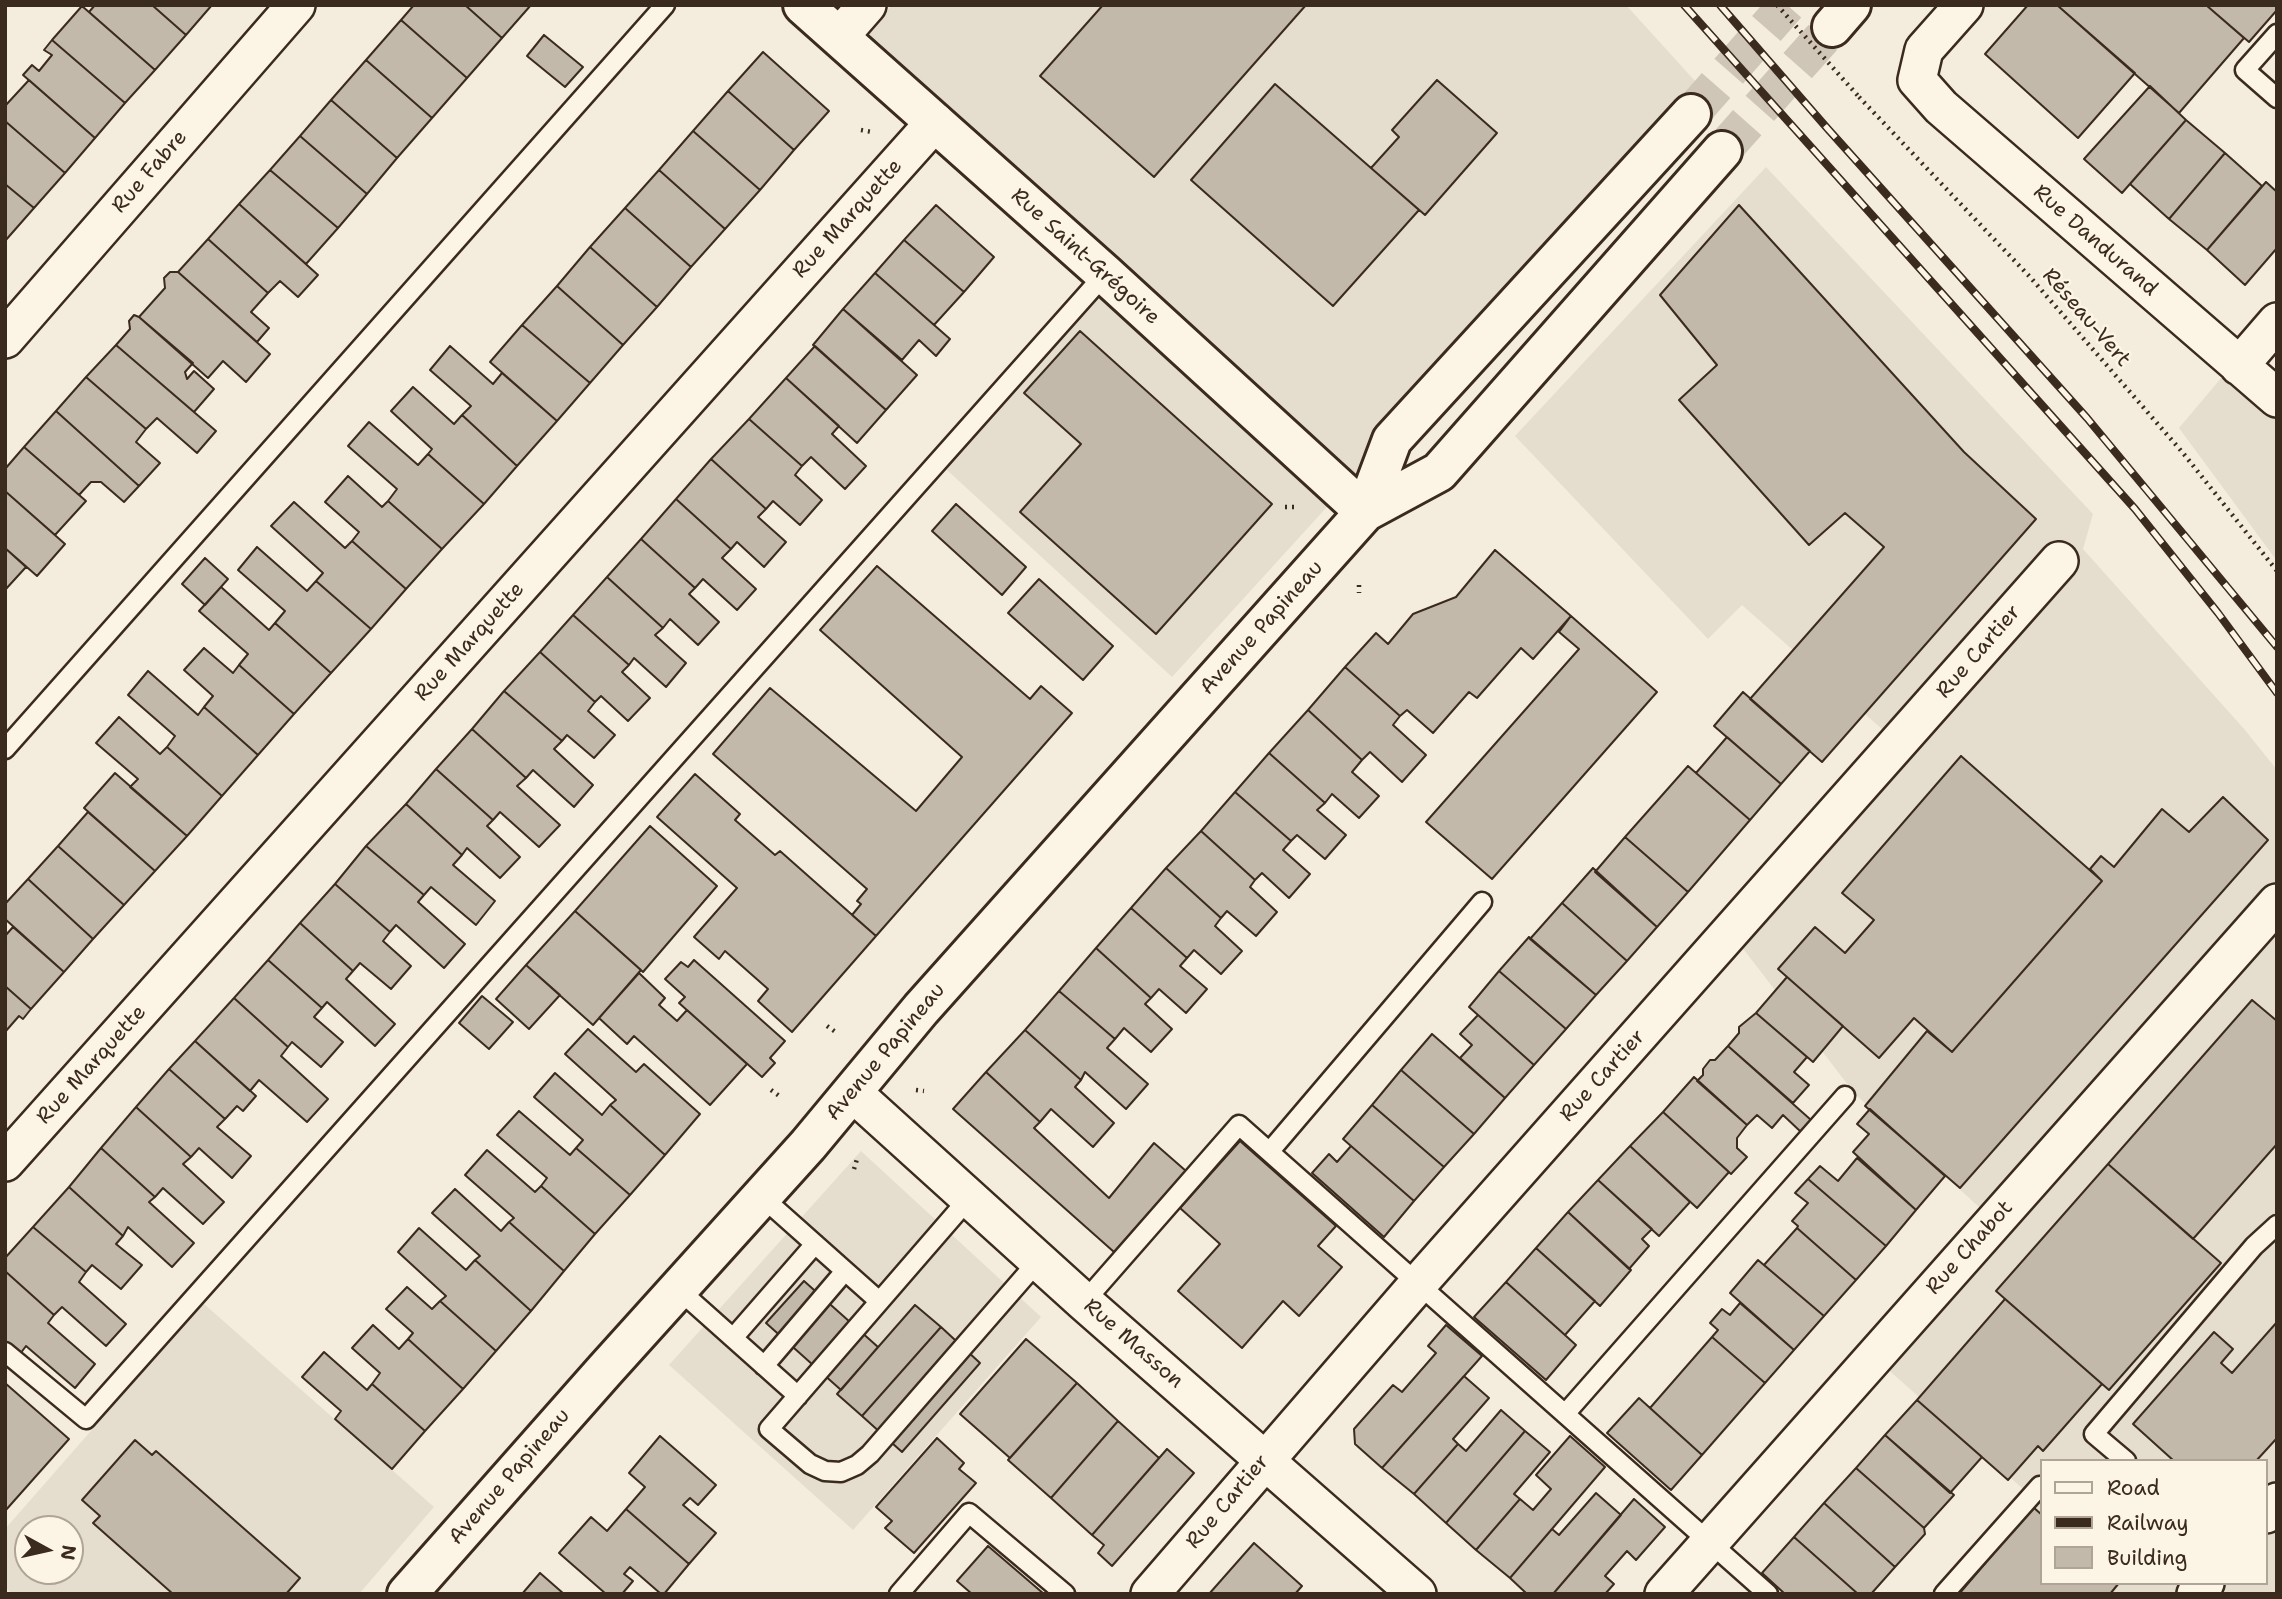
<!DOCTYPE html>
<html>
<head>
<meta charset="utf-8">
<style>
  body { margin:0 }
  #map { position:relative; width:2282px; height:1599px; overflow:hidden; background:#f4eddd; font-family:"Shantell Sans",sans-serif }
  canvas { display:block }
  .frame { position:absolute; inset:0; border:7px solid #3b2a1e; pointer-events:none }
  .legend { position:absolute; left:2040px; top:1459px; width:228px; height:126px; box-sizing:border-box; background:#fcf5e5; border:2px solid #afa495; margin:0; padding:9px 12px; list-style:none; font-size:21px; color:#3b2a1e }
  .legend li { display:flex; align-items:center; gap:14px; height:35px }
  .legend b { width:35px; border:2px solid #afa495 }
  .north { position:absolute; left:14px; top:1515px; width:70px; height:70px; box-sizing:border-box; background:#fcf5e5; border:2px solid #afa495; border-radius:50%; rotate:98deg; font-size:19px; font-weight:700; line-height:28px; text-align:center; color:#3b2a1e }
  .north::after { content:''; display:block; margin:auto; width:24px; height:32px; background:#3b2a1e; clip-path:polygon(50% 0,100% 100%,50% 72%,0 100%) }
</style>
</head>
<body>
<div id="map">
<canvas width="2282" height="1599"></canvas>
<div class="frame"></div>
<ul class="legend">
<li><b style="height:9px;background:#fcf5e5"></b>Road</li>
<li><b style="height:9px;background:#3b2a1e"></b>Railway</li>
<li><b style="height:19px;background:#c3b9aa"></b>Building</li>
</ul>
<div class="north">N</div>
</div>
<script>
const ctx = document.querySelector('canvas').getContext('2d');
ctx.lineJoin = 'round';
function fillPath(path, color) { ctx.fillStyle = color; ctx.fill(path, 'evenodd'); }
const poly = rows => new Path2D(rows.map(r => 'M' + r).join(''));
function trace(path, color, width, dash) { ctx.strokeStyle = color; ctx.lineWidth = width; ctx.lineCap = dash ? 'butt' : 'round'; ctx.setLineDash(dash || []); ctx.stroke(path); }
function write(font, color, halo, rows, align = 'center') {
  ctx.font = font + ' "Shantell Sans",sans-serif'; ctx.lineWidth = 5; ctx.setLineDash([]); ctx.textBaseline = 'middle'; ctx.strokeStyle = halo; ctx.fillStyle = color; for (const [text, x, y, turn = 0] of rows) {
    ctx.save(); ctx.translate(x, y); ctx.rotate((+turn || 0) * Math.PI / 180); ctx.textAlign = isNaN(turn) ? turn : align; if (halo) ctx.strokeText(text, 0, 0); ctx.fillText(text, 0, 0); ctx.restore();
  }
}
fillPath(poly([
  [892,5,1626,5,1705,92,1172,677,935,459,1093,277,849,54],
  [1766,167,2093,514,2083,549,2245,730,2277,770,2277,1594,1944,1594,2031,1496,1884,1366,2001,1227,1855,1094,1731,933,1900,745,1742,605,1708,639,1515,436],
  [2042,1461,2266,1461,2266,1583,2042,1583],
  [2227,371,2277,416,2277,561,2179,428],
  [861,1151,1041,1317,853,1530,669,1365],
  [203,1303,434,1507,359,1594,13,1594,5,1587,5,1529],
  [28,1529,70,1529,70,1571,28,1571]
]), '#e5ddce');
const building = poly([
  [95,5,152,5,186,35,155,70,89,12,95,5],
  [152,5,212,5,186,35,152,5],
  [414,5,465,5,502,38,467,78,401,20,414,5],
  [465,5,531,5,502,38,465,5],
  [1103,5,1306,5,1154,177,1040,76,1103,5],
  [2028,5,2057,5,2135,73,2078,138,1985,54,2028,5],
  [2057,5,2206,5,2244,38,2179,113,2057,5],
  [2206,5,2277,5,2277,10,2249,42,2206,5],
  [82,6,155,70,125,103,52,40,82,6],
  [401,20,467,78,432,118,366,60,401,20],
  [544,35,583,67,565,87,527,56,544,35],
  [52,40,125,103,95,138,23,75,32,65,39,71,52,55,44,50,52,40],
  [763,52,829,111,794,150,728,91,763,52],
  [366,60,432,118,397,158,331,100,366,60],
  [29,80,95,138,65,173,5,121,5,106,29,80],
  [1437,80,1497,133,1425,215,1371,168,1399,137,1392,130,1437,80],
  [1275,84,1419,210,1333,306,1191,180,1275,84],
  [2150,86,2186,120,2122,193,2084,159,2150,86],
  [728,91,794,150,760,190,693,131,728,91],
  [331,100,397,158,367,194,300,136,331,100],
  [2186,120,2225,153,2169,219,2130,184,2186,120],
  [5,121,65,173,34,208,5,184,5,121],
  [693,131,760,190,725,229,659,170,693,131],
  [300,136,367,194,338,228,270,170,300,136],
  [2225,153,2262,186,2207,250,2169,219,2225,153],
  [270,170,338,228,306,264,239,204,270,170],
  [659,170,725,229,691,267,625,208,659,170],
  [2266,182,2277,192,2277,248,2245,285,2207,250,2266,182],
  [5,184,34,208,5,241,5,184],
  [239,204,318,275,298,297,280,281,268,293,208,239,239,204],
  [936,205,994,257,964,292,904,240,936,205],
  [1739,205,1964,452,2036,519,1822,762,1750,699,1884,547,1845,513,1809,545,1679,400,1717,365,1660,295,1739,205],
  [625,208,691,267,657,307,590,247,625,208],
  [208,239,268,293,251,312,269,328,257,342,178,272,208,239],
  [904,240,964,292,934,325,875,273,904,240],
  [590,247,657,307,623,345,557,286,590,247],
  [170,272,178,272,270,354,246,382,223,361,208,378,139,317,165,288,164,278,170,272],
  [875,273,950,339,936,356,919,340,902,360,843,309,875,273],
  [557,286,623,345,590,383,522,325,557,286],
  [843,309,917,375,886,410,813,345,843,309],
  [134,315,139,317,193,363,185,372,187,379,194,371,214,389,194,412,116,345,130,329,129,321,134,315],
  [522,325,590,383,557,421,490,362,522,325],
  [1080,331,1272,504,1156,634,1020,512,1081,444,1024,393,1080,331],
  [116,345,216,431,197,453,157,418,146,429,86,377,116,345],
  [450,346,493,384,502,373,557,421,517,466,462,415,471,406,430,370,450,346],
  [815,346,886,410,857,443,786,378,815,346],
  [86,377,146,429,136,442,160,463,139,486,56,411,86,377],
  [786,378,839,426,832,434,866,466,845,489,811,457,802,466,749,419,786,378],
  [413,387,454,424,462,415,517,466,484,504,428,454,432,449,391,411,413,387],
  [56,411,139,486,124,502,101,482,91,482,79,495,24,447,56,411],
  [749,419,802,466,795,475,822,500,800,525,773,501,766,509,711,459,749,419],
  [369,422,418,465,428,454,484,504,442,549,388,501,397,489,348,446,369,422],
  [24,447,86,501,55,535,5,491,5,469,24,447],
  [711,459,766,509,758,517,786,542,764,567,737,542,731,549,676,499,711,459],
  [348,476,382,507,388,501,442,549,406,589,352,541,359,532,325,502,348,476],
  [5,491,65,544,37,576,5,548,5,491],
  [676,499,731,549,722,558,756,589,737,610,703,579,695,588,641,539,676,499],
  [294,502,345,548,352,541,406,589,371,629,316,581,323,573,271,526,294,502],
  [956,504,1026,567,1002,595,932,531,956,504],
  [641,539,695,588,689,594,719,622,698,645,670,619,663,628,607,577,641,539],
  [257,547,307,591,316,581,371,629,331,673,275,623,285,611,238,570,257,547],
  [5,548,26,567,5,590,5,548],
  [1495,550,1571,616,1533,659,1521,648,1477,698,1469,692,1433,733,1407,710,1400,716,1345,667,1376,633,1388,644,1413,614,1456,597,1495,550],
  [205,558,228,579,205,605,182,584,205,558],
  [877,566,1030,699,1041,686,1072,713,876,936,852,915,861,904,857,901,867,889,713,754,770,688,916,811,962,757,820,630,877,566],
  [607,577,663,628,655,635,686,663,666,687,634,658,629,665,573,615,607,577],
  [1039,579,1113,646,1083,680,1008,613,1039,579],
  [221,587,269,630,275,623,331,673,294,714,239,665,248,654,199,611,221,587],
  [573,615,629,665,622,672,650,698,628,721,601,696,595,702,540,652,573,615],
  [1571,616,1657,692,1492,879,1426,822,1579,649,1559,632,1571,616],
  [204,648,233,673,239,665,294,714,258,755,204,707,213,696,184,670,204,648],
  [540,652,595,702,588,711,615,735,594,758,567,735,562,741,504,691,540,652],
  [1345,667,1400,716,1393,725,1426,755,1402,782,1370,752,1362,760,1308,710,1345,667],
  [148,671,198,715,204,707,258,755,222,796,167,747,175,736,128,695,148,671],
  [504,691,562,741,554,749,593,785,574,807,533,770,526,778,472,729,504,691],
  [1743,692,1810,751,1781,784,1714,726,1743,692],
  [1308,710,1362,760,1352,772,1379,796,1359,818,1332,794,1325,803,1269,753,1308,710],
  [119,717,160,754,167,747,222,796,187,836,130,787,138,779,96,743,119,717],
  [472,729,526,778,517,786,560,825,539,847,500,812,493,820,436,769,472,729],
  [1727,737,1781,784,1750,820,1696,773,1727,737],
  [1269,753,1325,803,1317,810,1346,835,1325,859,1297,835,1291,841,1235,792,1269,753],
  [1961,756,2102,881,1952,1052,1914,1018,1879,1058,1778,969,1815,927,1845,953,1874,920,1842,893,1961,756],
  [1688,766,1750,820,1688,892,1625,837,1688,766],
  [436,769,493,820,487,826,520,857,500,878,467,848,462,855,406,804,436,769],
  [115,773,187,836,155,871,84,808,115,773],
  [695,774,740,814,735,820,775,855,780,851,876,936,792,1032,758,1001,768,989,725,951,719,959,694,937,737,888,657,817,695,774],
  [1235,792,1291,841,1283,850,1310,874,1289,898,1262,873,1255,880,1201,831,1235,792],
  [2223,797,2268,840,1960,1188,1865,1106,1927,1031,1952,1052,2102,881,2090,869,2101,856,2114,867,2162,809,2189,832,2223,797],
  [406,804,462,855,453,865,495,901,476,925,431,887,424,895,366,846,406,804],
  [88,812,155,871,124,905,58,846,88,812],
  [650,826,717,886,643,972,575,911,650,826],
  [1201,831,1255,880,1250,887,1277,912,1256,936,1227,911,1221,918,1166,868,1201,831],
  [1625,837,1688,892,1657,927,1595,872,1625,837],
  [58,846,124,905,93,939,28,879,58,846],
  [366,846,424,895,418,902,465,944,444,968,396,925,390,932,335,884,366,846],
  [1166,868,1221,918,1215,926,1242,951,1221,974,1194,950,1187,958,1131,908,1166,868],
  [1593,868,1657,927,1627,961,1562,903,1593,868],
  [28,879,93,939,64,972,5,919,5,904,28,879],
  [335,884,390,932,383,941,411,966,391,989,360,963,353,971,300,923,335,884],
  [1562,903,1627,961,1596,995,1530,939,1562,903],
  [1131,908,1187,958,1180,966,1207,989,1186,1013,1159,989,1151,998,1096,948,1131,908],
  [575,911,641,970,593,1025,526,965,575,911],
  [300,923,353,971,346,979,395,1024,375,1046,327,1002,322,1008,268,960,300,923],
  [13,927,64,972,31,1009,5,986,5,936,13,927],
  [1529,937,1596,995,1566,1029,1499,971,1529,937],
  [1096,948,1151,998,1145,1004,1172,1029,1151,1052,1124,1028,1115,1039,1059,991,1096,948],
  [268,960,322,1008,314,1017,343,1042,321,1067,292,1042,288,1047,234,998,268,960],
  [694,960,785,1041,770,1058,775,1063,762,1077,679,1003,685,997,665,979,681,962,688,967,694,960],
  [526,965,560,995,529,1029,496,999,526,965],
  [1499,971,1566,1029,1534,1065,1469,1007,1499,971],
  [639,973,665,998,659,1005,677,1021,687,1010,747,1064,710,1105,634,1036,627,1044,599,1018,639,973],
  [1787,977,1843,1026,1813,1062,1756,1013,1787,977],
  [5,986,31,1009,23,1019,19,1016,5,1032,5,986],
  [1059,991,1115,1039,1107,1048,1148,1084,1126,1109,1085,1072,1081,1080,1025,1030,1059,991],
  [482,996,513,1022,489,1049,459,1023,482,996],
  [234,998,288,1047,281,1056,328,1099,307,1122,259,1080,250,1091,195,1041,234,998],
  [2252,1000,2277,1021,2277,1144,2193,1239,2108,1164,2252,1000],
  [1756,1013,1807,1057,1794,1072,1809,1085,1793,1103,1728,1046,1739,1033,1739,1027,1756,1013],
  [1478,1015,1534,1065,1505,1098,1460,1058,1472,1045,1460,1034,1478,1015],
  [588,1029,636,1072,644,1064,700,1114,665,1155,610,1105,616,1100,565,1054,588,1029],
  [1025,1030,1081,1080,1075,1087,1114,1123,1093,1147,1051,1109,1040,1122,986,1072,1025,1030],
  [1432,1034,1505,1098,1474,1134,1401,1070,1432,1034],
  [195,1041,256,1096,243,1111,237,1106,225,1119,169,1069,195,1041],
  [1728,1046,1811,1120,1801,1132,1783,1115,1772,1128,1757,1115,1747,1125,1697,1081,1703,1075,1703,1069,1710,1060,1715,1060,1728,1046],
  [169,1069,225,1119,217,1127,251,1156,232,1178,199,1148,191,1157,136,1107,169,1069],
  [1401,1070,1474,1134,1444,1167,1372,1105,1401,1070],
  [986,1072,1040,1122,1034,1128,1109,1198,1154,1143,1186,1171,1114,1252,953,1109,986,1072],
  [555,1073,602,1115,610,1105,665,1155,630,1195,576,1148,583,1140,534,1097,555,1073],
  [1694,1077,1747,1125,1737,1138,1737,1148,1747,1157,1731,1174,1663,1112,1694,1077],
  [1372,1105,1444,1167,1414,1201,1343,1139,1372,1105],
  [136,1107,191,1157,183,1164,224,1202,203,1224,163,1188,155,1197,101,1148,136,1107],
  [1870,1109,1945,1176,1916,1210,1853,1152,1869,1134,1857,1124,1870,1109],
  [519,1111,570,1155,576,1148,630,1195,595,1234,541,1186,547,1178,497,1135,519,1111],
  [1663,1112,1729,1172,1697,1208,1630,1146,1663,1112],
  [1240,1141,1336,1226,1318,1246,1342,1267,1299,1316,1283,1301,1242,1348,1178,1291,1220,1244,1180,1208,1240,1141],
  [1351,1146,1414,1201,1384,1237,1312,1173,1329,1154,1337,1162,1351,1146],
  [1630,1146,1690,1202,1659,1236,1598,1180,1630,1146],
  [101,1148,155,1197,149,1202,194,1243,172,1267,128,1227,123,1236,69,1187,101,1148],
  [487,1150,535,1192,541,1186,595,1234,564,1271,509,1222,514,1218,465,1175,487,1150],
  [1857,1158,1916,1210,1886,1246,1808,1179,1820,1166,1838,1181,1857,1158],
  [2108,1164,2221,1263,2109,1390,1996,1291,2108,1164],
  [1808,1179,1886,1246,1856,1280,1797,1228,1798,1226,1792,1221,1808,1203,1795,1193,1808,1179],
  [1598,1180,1652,1229,1642,1239,1649,1246,1629,1269,1568,1212,1598,1180],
  [69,1187,123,1236,116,1244,142,1265,121,1289,92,1265,86,1272,33,1227,69,1187],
  [455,1189,501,1231,509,1222,564,1271,531,1311,475,1260,480,1256,432,1213,455,1189],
  [1568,1212,1631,1270,1600,1306,1536,1248,1568,1212],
  [33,1227,86,1272,79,1282,126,1324,106,1346,62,1307,54,1315,5,1271,5,1258,33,1227],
  [419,1228,466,1270,475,1260,531,1311,496,1351,440,1301,446,1296,398,1252,419,1228],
  [1797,1228,1856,1280,1824,1316,1764,1265,1797,1228],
  [1536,1248,1595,1301,1565,1335,1506,1282,1536,1248],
  [1758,1260,1824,1316,1794,1350,1730,1293,1758,1260],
  [5,1271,54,1315,48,1323,95,1364,75,1388,26,1346,20,1354,5,1342,5,1271],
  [804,1281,878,1347,841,1390,766,1323,804,1281],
  [1506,1282,1576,1345,1546,1380,1474,1317,1506,1282],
  [407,1287,432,1309,440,1301,496,1351,463,1389,408,1339,413,1333,386,1309,407,1287],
  [2005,1299,2102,1384,2043,1451,2038,1446,2008,1480,1917,1400,2005,1299],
  [1740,1303,1794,1350,1765,1383,1712,1337,1718,1330,1710,1323,1722,1309,1730,1315,1740,1303],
  [915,1305,941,1327,862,1416,837,1394,915,1305],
  [2277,1322,2277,1438,2256,1461,2174,1461,2133,1424,2214,1332,2233,1349,2221,1363,2232,1373,2277,1322],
  [373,1325,399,1349,408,1339,463,1389,425,1431,372,1384,380,1373,352,1348,373,1325],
  [1446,1325,1482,1356,1382,1468,1355,1444,1354,1429,1393,1385,1402,1392,1436,1353,1428,1346,1446,1325],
  [941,1327,980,1363,902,1452,862,1416,941,1327],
  [1712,1337,1765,1383,1702,1455,1650,1408,1712,1337],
  [1026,1339,1077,1383,1010,1458,960,1414,1026,1339],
  [324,1352,367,1390,372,1384,425,1431,392,1469,335,1419,341,1411,302,1377,324,1352],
  [1464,1376,1489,1398,1453,1439,1458,1444,1414,1494,1382,1468,1464,1376],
  [5,1383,69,1439,5,1511,5,1383],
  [1077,1383,1118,1421,1051,1498,1008,1460,1077,1383],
  [1639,1398,1702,1455,1671,1490,1607,1433,1639,1398],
  [1917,1400,1982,1457,1950,1493,1885,1435,1917,1400],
  [1501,1410,1525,1431,1446,1523,1414,1494,1458,1444,1466,1451,1501,1410],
  [1118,1421,1159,1458,1092,1535,1051,1498,1118,1421],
  [1525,1431,1550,1452,1514,1494,1520,1499,1476,1550,1446,1523,1525,1431],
  [1885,1435,1954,1495,1924,1528,1856,1468,1885,1435],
  [660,1436,716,1485,698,1505,690,1498,683,1505,716,1533,689,1564,626,1509,645,1487,629,1473,660,1436],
  [1570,1436,1605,1467,1510,1578,1476,1550,1520,1499,1533,1510,1551,1489,1536,1475,1570,1436],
  [937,1438,964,1463,959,1469,976,1483,914,1553,885,1528,892,1521,876,1507,937,1438],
  [135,1440,152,1455,156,1451,300,1578,286,1594,173,1594,93,1523,100,1516,82,1500,135,1440],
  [1167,1449,1194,1473,1112,1566,1098,1553,1104,1545,1092,1535,1167,1449],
  [1856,1468,1924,1528,1925,1534,1895,1567,1824,1503,1856,1468],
  [1596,1493,1621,1515,1553,1594,1527,1594,1510,1578,1552,1529,1559,1535,1596,1493],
  [1634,1499,1665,1527,1636,1560,1627,1551,1605,1576,1614,1584,1605,1594,1553,1594,1634,1499],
  [1824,1503,1895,1567,1871,1594,1858,1594,1794,1537,1824,1503],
  [2033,1507,2042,1515,2042,1583,2119,1583,2110,1594,1959,1594,2033,1507],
  [626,1509,689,1564,664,1594,661,1594,630,1567,624,1574,633,1581,622,1594,606,1594,559,1553,591,1517,607,1531,626,1509],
  [1794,1537,1858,1594,1785,1594,1762,1573,1794,1537],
  [1254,1543,1302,1586,1295,1594,1209,1594,1254,1543],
  [988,1546,1044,1594,972,1594,957,1581,988,1546],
  [540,1573,564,1594,522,1594,540,1573]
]);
fillPath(building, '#c3b9aa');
trace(building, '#3b2a1e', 2);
trace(poly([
  [1691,114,1787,5],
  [1722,151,1832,27]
]), '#cfc6b7', 38, [38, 19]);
const service = poly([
  [2277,34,2245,70,2277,98],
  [5,749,665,5],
  [1270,1151,1482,902],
  [761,1196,879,1301],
  [970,1197,769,1429,810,1464,825,1471,841,1472,857,1465,870,1454,1039,1260],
  [678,1289,798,1396],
  [1084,1302,1239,1125,1768,1594],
  [733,1338,815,1244],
  [5,1352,86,1419,1105,274],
  [764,1366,845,1271],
  [1565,1414,1845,1096],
  [2126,1461,2094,1434,2254,1246,2277,1225],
  [899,1594,969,1513,1065,1594],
  [1944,1594,2040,1486]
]);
const minor = poly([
  [1964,5,1924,50,1917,80,1941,107,2277,398],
  [839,37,867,5],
  [5,339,296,5],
  [2239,366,2277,322],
  [852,1092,1084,1302,1417,1594],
  [5,1162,935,122],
  [2266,1514,2277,1502],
  [1150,1594,1418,1284,2059,561],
  [1664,1594,2277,903],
  [2196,1594,2205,1583]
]);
const tertiary = poly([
  [803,5,1105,274,1365,512]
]);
const secondary = poly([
  [1832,27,1851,5],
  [1365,512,1439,472,1722,151],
  [407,1594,605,1370,808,1145,921,1009,1365,512,1392,440,1691,114]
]);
trace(service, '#3b2a1e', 23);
trace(minor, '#3b2a1e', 42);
trace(tertiary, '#3b2a1e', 44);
trace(secondary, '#3b2a1e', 44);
trace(poly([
  [1859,97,2030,277,2183,453,2277,571],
  [861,130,872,132],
  [1285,507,1294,507],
  [1359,585,1359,593],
  [827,1026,837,1033],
  [771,1090,782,1098],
  [916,1090,924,1091],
  [854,1169,857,1159]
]), '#3b2a1e', 4.5, [2, 5]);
trace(service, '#fcf5e5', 18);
trace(minor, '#fcf5e5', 37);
trace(tertiary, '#fcf5e5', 38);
trace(secondary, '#fcf5e5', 38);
const rail = poly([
  [1684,5,2135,509,2218,613,2277,693],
  [1720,5,1827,128,2087,418,2277,647]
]);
trace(rail, '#3b2a1e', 8);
trace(rail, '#fcf5e5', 5, [16]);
trace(poly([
  [1777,5,1859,97]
]), '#3b2a1e', 4.5, [2, 5]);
write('21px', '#3b2a1e', '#fcf5e5', [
  ["Rue Fabre",150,172,-49],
  ["Rue Marquette",848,219,-48],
  ["Rue Dandurand",2095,241,41],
  ["Rue Saint-Grégoire",1085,257,42],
  ["Réseau-Vert",2086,318,49],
  ["Avenue Papineau",1262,628,-48],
  ["Rue Marquette",470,642,-48],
  ["Rue Cartier",1979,652,-49],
  ["Avenue Papineau",886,1052,-50],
  ["Rue Marquette",92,1065,-48],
  ["Rue Cartier",1603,1076,-48],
  ["Rue Chabot",1970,1248,-48],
  ["Rue Masson",1133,1344,41],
  ["Avenue Papineau",510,1477,-49],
  ["Rue Cartier",1228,1502,-50]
]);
</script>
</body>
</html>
